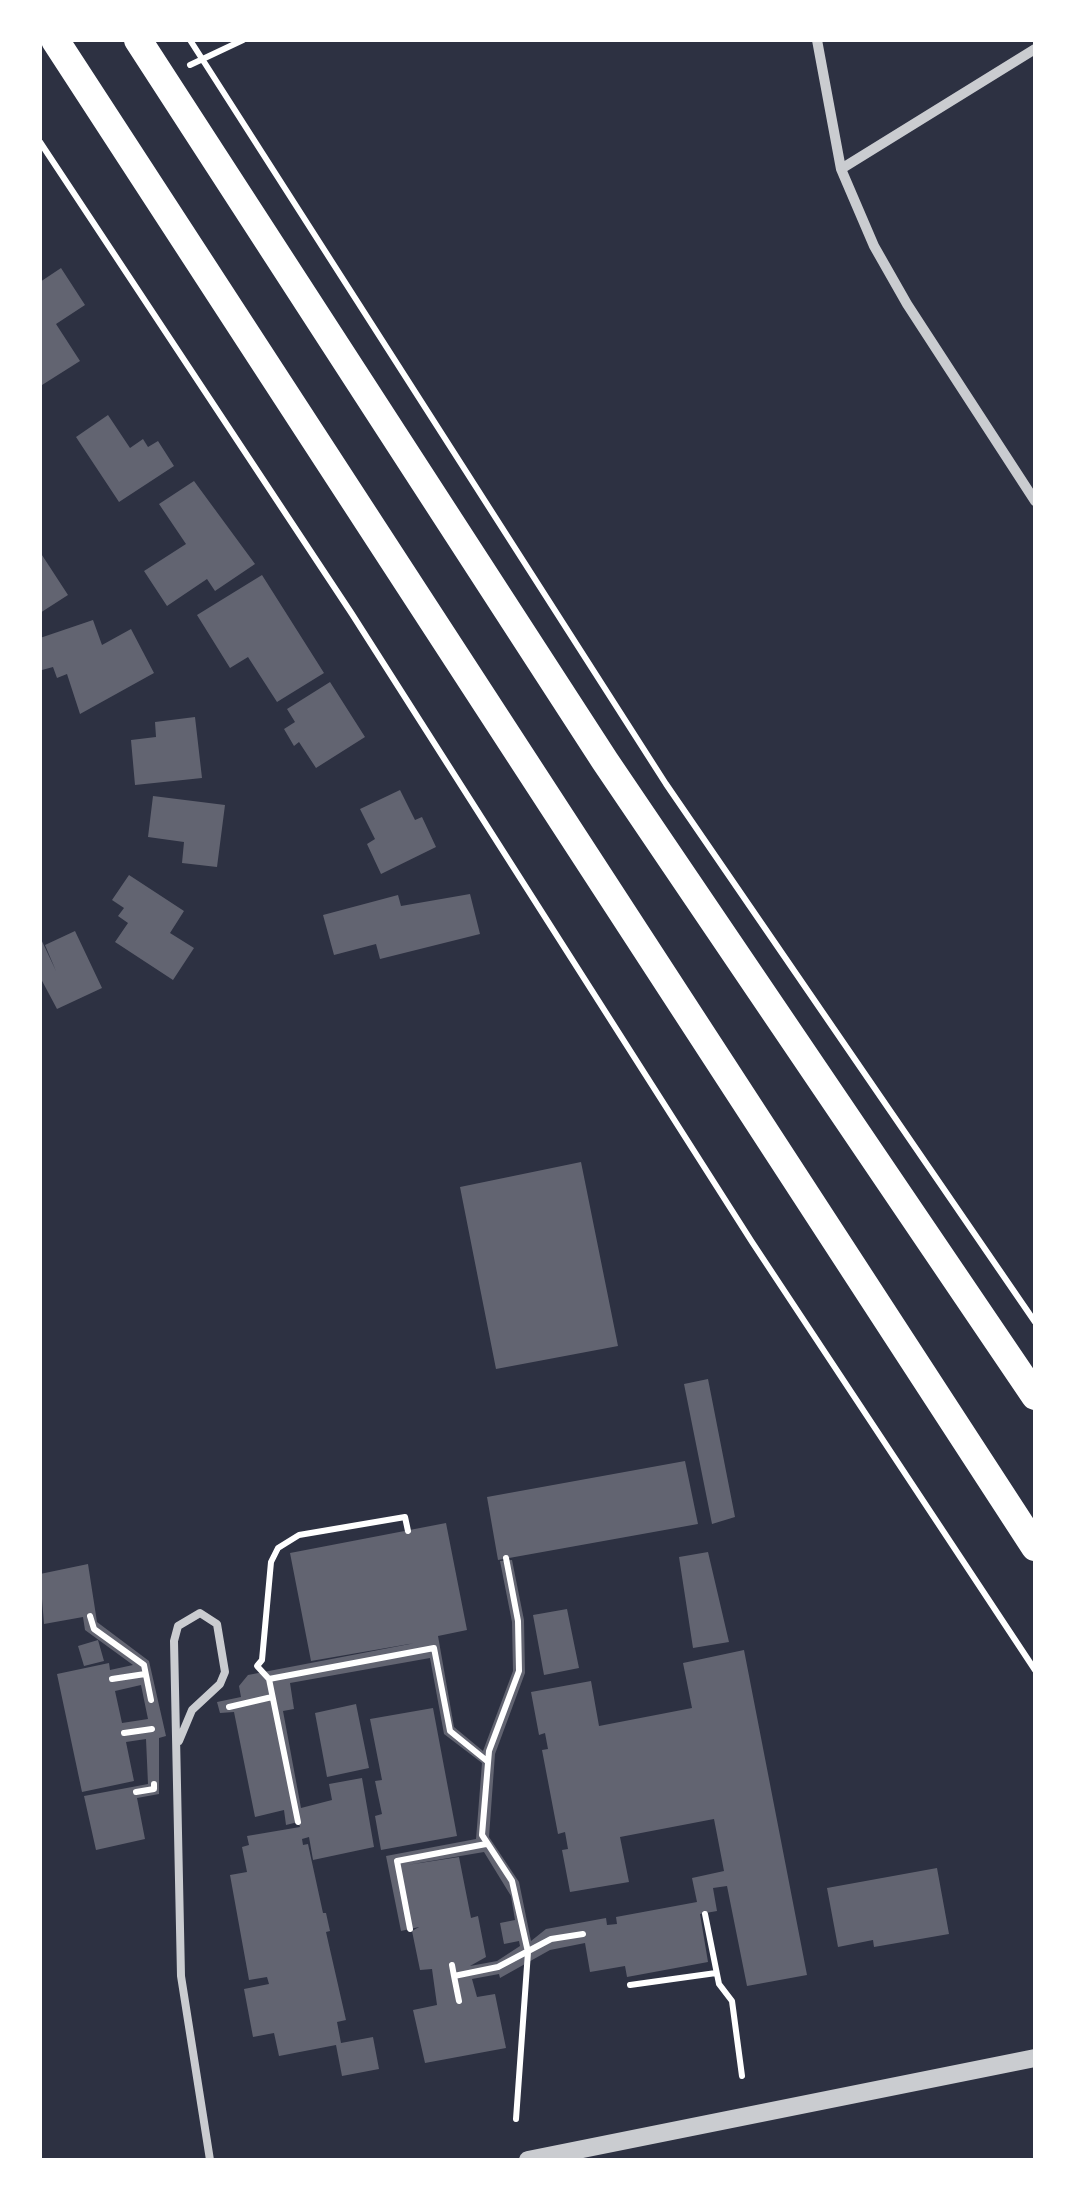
<!DOCTYPE html>
<html>
<head>
<meta charset="utf-8">
<style>
  body { margin:0 }
  #map { position:relative; width:1075px; height:2200px; overflow:hidden; background:#2d3142; font-family:"Archivo Narrow",sans-serif }
  canvas { display:block }
  .frame { position:absolute; inset:0; border:42px solid #fff; pointer-events:none }
</style>
</head>
<body>
<div id="map">
<canvas width="1075" height="2200"></canvas>
<div class="frame"></div>
</div>
<script>
const ctx = document.querySelector('canvas').getContext('2d');
ctx.lineJoin = 'round';
function fillPath(path, color) { ctx.fillStyle = color; ctx.fill(path, 'evenodd'); }
const poly = rows => new Path2D(rows.map(r => 'M' + r).join(''));
function trace(path, color, width, dash) { ctx.strokeStyle = color; ctx.lineWidth = width; ctx.lineCap = dash ? 'butt' : 'round'; ctx.setLineDash(dash || []); ctx.stroke(path); }
fillPath(poly([
  [61,268,85,305,56,324,80,361,42,385,40,282],
  [108,415,130,448,143,439,148,447,158,441,174,466,119,502,76,437],
  [194,481,255,564,215,591,207,579,167,606,144,571,186,544,159,504],
  [40,552,68,595,40,613],
  [262,575,324,673,277,702,248,657,230,668,197,615],
  [93,620,102,645,131,629,154,673,80,714,67,674,57,678,53,667,42,670,40,638],
  [330,682,365,737,316,768,299,742,294,746,284,729,295,722,287,709],
  [195,717,202,778,135,785,131,740,156,737,155,722],
  [400,790,415,820,422,817,436,847,381,874,367,844,375,839,360,809],
  [153,796,225,805,217,867,182,863,184,842,148,837],
  [129,875,184,911,170,933,194,948,173,980,115,942,128,923,118,916,124,908,112,900],
  [470,894,480,934,380,959,376,944,334,955,323,915,398,895,401,906],
  [75,931,102,988,57,1009,40,977,40,937,56,971,45,945],
  [581,1162,618,1346,496,1369,460,1187],
  [708,1379,735,1517,712,1524,684,1384],
  [685,1461,698,1524,498,1560,487,1497],
  [446,1523,467,1630,438,1636,454,1727,483,1751,513,1671,512,1622,500,1561,512,1560,524,1620,525,1673,495,1754,489,1837,519,1882,531,1941,546,1929,606,1918,607,1925,617,1924,616,1917,697,1902,692,1878,724,1871,714,1819,620,1837,629,1882,570,1892,562,1850,568,1849,565,1832,558,1834,542,1750,548,1749,545,1733,539,1735,531,1692,591,1681,599,1726,692,1708,683,1663,744,1650,807,1975,747,1986,727,1886,713,1888,717,1911,700,1914,708,1962,627,1977,625,1966,590,1972,585,1943,550,1950,500,1978,499,1974,472,1979,477,1997,495,1994,506,2048,425,2063,413,2010,437,2005,432,1969,420,1970,412,1931,419,1927,401,1931,386,1856,476,1839,482,1763,444,1734,430,1658,290,1683,294,1709,283,1711,301,1808,332,1800,329,1784,362,1778,374,1847,313,1860,309,1837,302,1839,303,1845,308,1844,323,1913,326,1913,330,1931,326,1932,346,2020,337,2022,341,2043,373,2037,379,2069,342,2076,336,2045,279,2056,274,2033,253,2037,244,1989,269,1984,267,1977,249,1980,230,1875,247,1872,242,1847,249,1845,247,1836,300,1827,298,1822,286,1825,284,1810,255,1817,234,1712,220,1713,217,1702,241,1697,239,1686,248,1675,415,1643,311,1661,290,1553],
  [484,1852,511,1896,515,1920,500,1923,504,1944,519,1941,520,1946,497,1961,470,1966,486,1957,478,1916,471,1918,459,1857,407,1865],
  [708,1552,729,1642,693,1648,679,1557],
  [88,1564,97,1622,149,1661,166,1736,159,1738,159,1794,137,1798,145,1839,96,1850,84,1796,148,1784,146,1739,126,1742,134,1781,82,1792,57,1674,109,1663,110,1670,133,1665,85,1630,83,1617,44,1624,40,1574],
  [141,1685,148,1719,122,1723,115,1691],
  [567,1609,579,1668,544,1675,533,1615],
  [98,1640,104,1661,84,1666,78,1646],
  [356,1704,369,1768,327,1777,315,1713],
  [433,1708,457,1836,381,1850,375,1816,382,1814,375,1781,382,1780,370,1719],
  [937,1868,949,1934,874,1947,873,1940,838,1947,827,1888]
]), '#626471');
trace(poly([
  [190,40,666,784,1035,1322],
  [190,65,243,40],
  [40,142,352,614,752,1242,1035,1670],
  [506,1558,518,1621,519,1671,489,1751,482,1835,512,1881,528,1952,516,2119],
  [90,1616,94,1629,144,1665,151,1700],
  [112,1679,145,1674],
  [269,1679,257,1666,262,1660,271,1562,278,1548,299,1535,405,1517,408,1531],
  [229,1707,272,1697],
  [124,1733,152,1729],
  [136,1792,154,1789,154,1784],
  [298,1822,269,1679,434,1648,450,1731,487,1761],
  [705,1914,719,1984,732,2001,742,2076],
  [410,1929,397,1861,486,1844],
  [452,1965,454,1976],
  [630,1985,716,1973],
  [459,2001,454,1976,498,1967,551,1939,583,1934]
]), '#fff', 6);
trace(poly([
  [179,1741,192,1710,220,1684,225,1672,217,1624,200,1613,178,1626,174,1641,181,1976,210,2160]
]), '#caccd0', 8);
trace(poly([
  [817,40,841,169,874,246,907,304,1035,501],
  [841,169,1035,49]
]), '#caccd0', 10);
trace(poly([
  [528,2160,1035,2058]
]), '#caccd0', 18);
trace(poly([
  [55,40,1035,1547],
  [138,40,605,761,1035,1396]
]), '#fff', 28);
</script>
</body>
</html>
